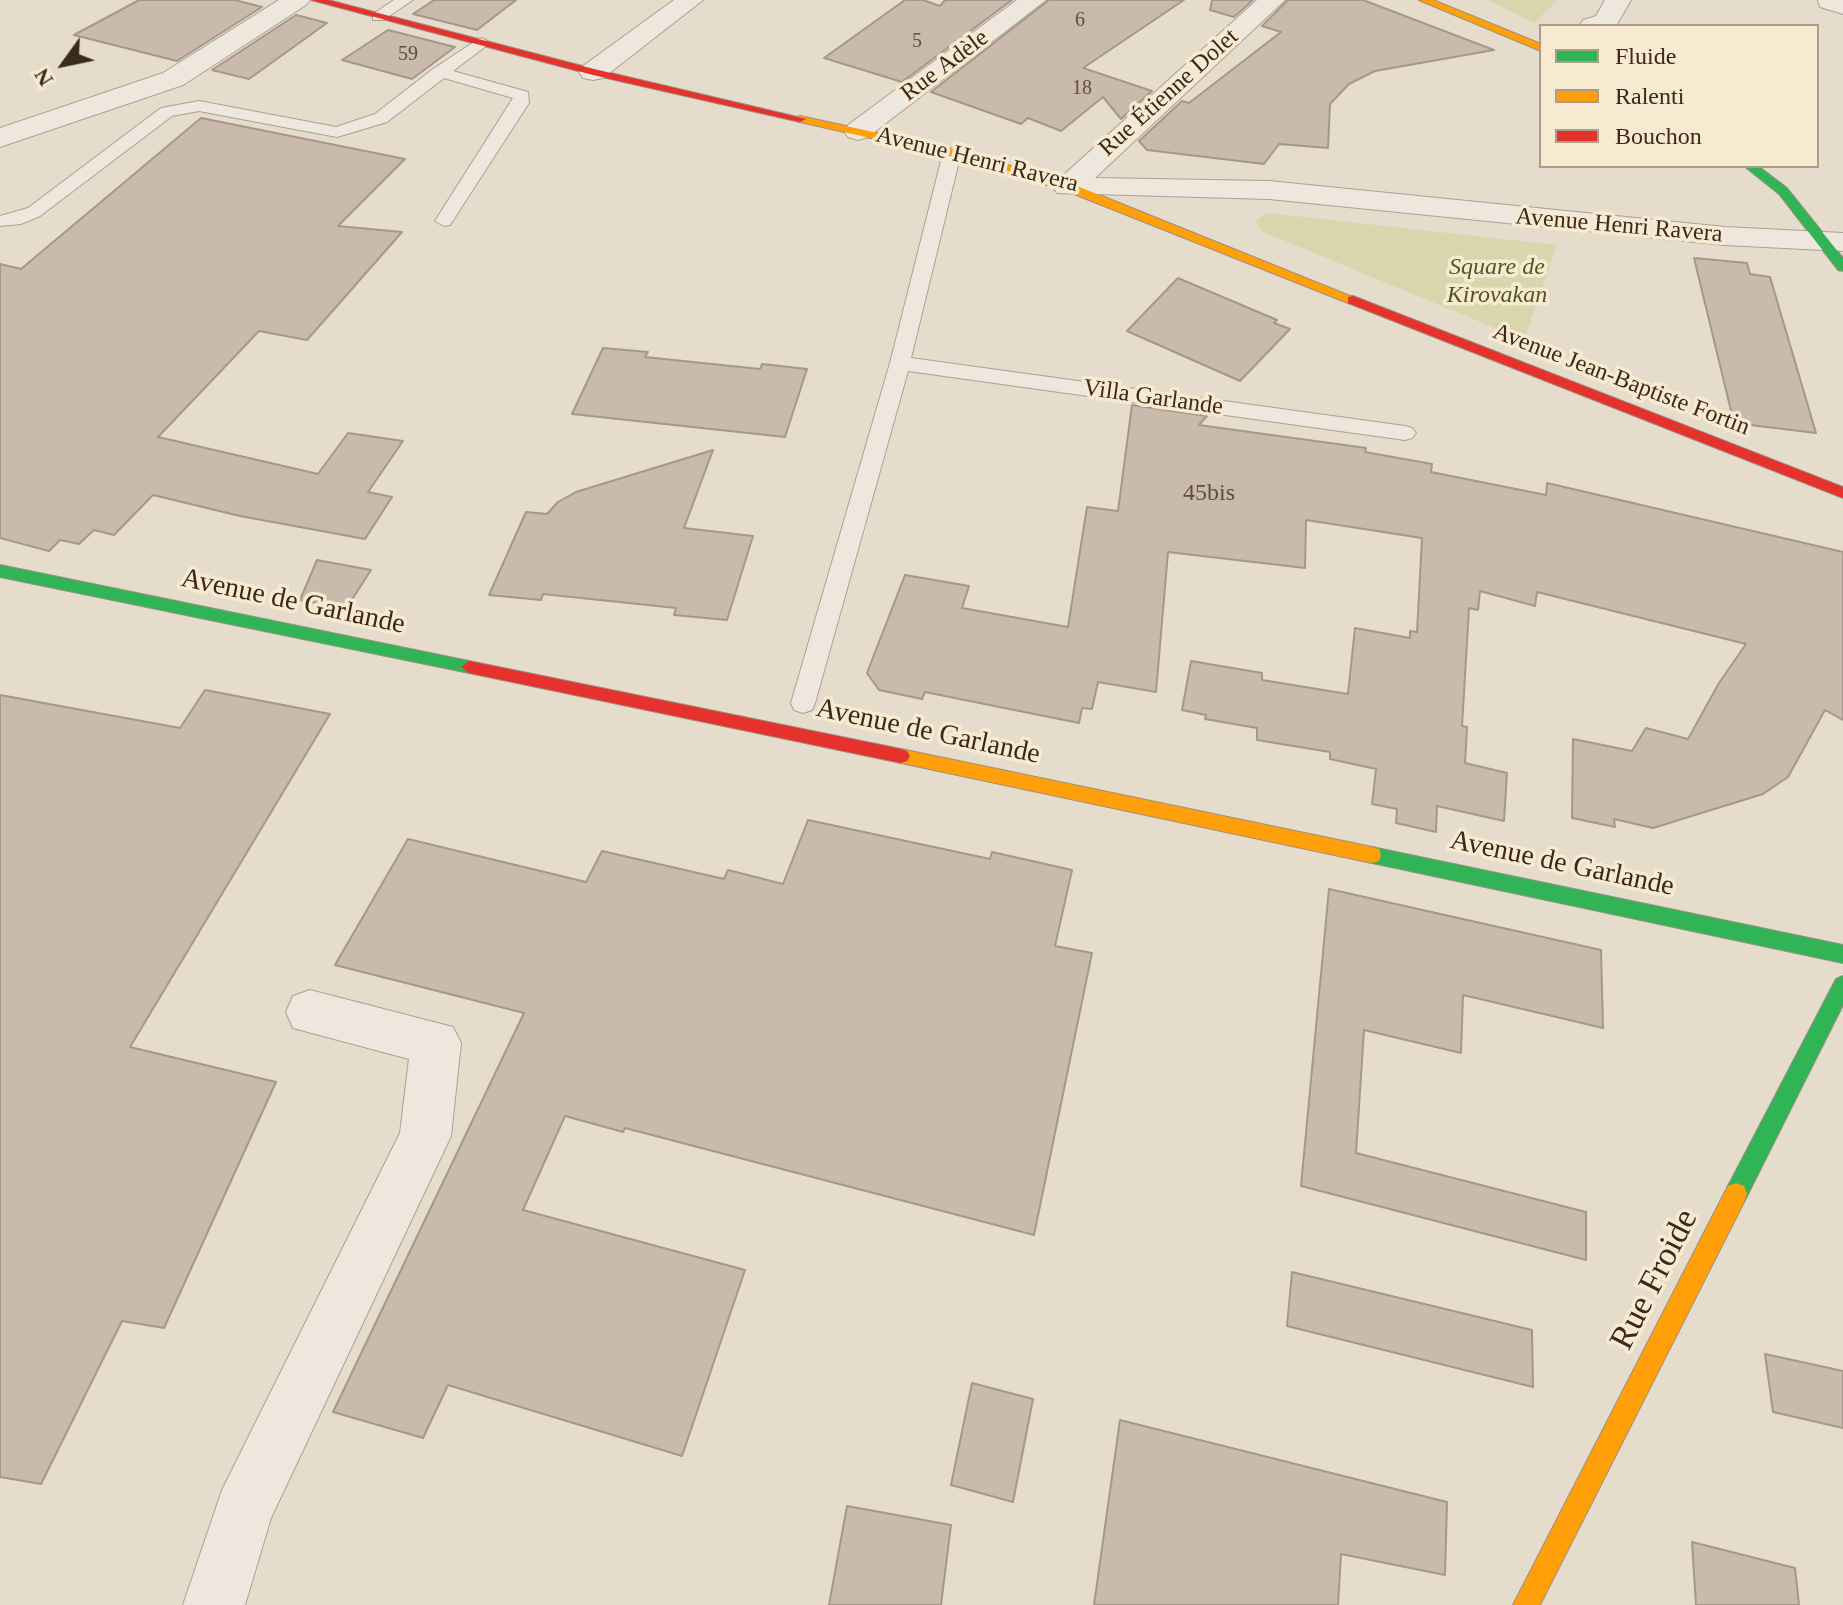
<!DOCTYPE html>
<html>
<head>
<meta charset="utf-8">
<style>
  body { margin:0 }
  #map { position:relative; width:1843px; height:1605px; overflow:hidden; background:#e6dccb; font-family:Georgia,serif }
  canvas { display:block }
  .legend { position:absolute; left:1539px; top:24px; width:280px; height:144px; box-sizing:border-box; background:#f8ead0; border:2px solid #ac9d88; margin:0; padding:10px 14px; list-style:none; font-size:24px; color:#3a291c }
  .legend li { display:flex; align-items:center; gap:16px; height:40px }
  .legend b { width:40px; border:2px solid #ac9d88 }
  .north { position:absolute; left:24px; top:24px; width:80px; height:80px; -webkit-text-stroke:6px #f8ead0; paint-order:stroke; rotate:237deg; font-size:22px; font-weight:700; line-height:32px; text-align:center; color:#3a291c }
  .north::after { content:''; display:block; margin:auto; width:28px; height:36px; background:#3a291c; clip-path:polygon(50% 0,100% 100%,50% 72%,0 100%) }
</style>
</head>
<body>
<div id="map">
<canvas width="1843" height="1605"></canvas>
<ul class="legend">
<li><b style="height:10px;background:#30b455"></b>Fluide</li>
<li><b style="height:10px;background:#ff9f0a"></b>Ralenti</li>
<li><b style="height:10px;background:#e5322d"></b>Bouchon</li>
</ul>
<div class="north">N</div>
</div>
<script>
const ctx = document.querySelector('canvas').getContext('2d');
ctx.lineJoin = 'round';
function fillPath(path, color) { ctx.fillStyle = color; ctx.fill(path, 'evenodd'); }
const poly = rows => new Path2D(rows.map(r => 'M' + r).join(''));
function trace(path, color, width, dash) { ctx.strokeStyle = color; ctx.lineWidth = width; ctx.lineCap = dash ? 'butt' : 'round'; ctx.setLineDash(dash || []); ctx.stroke(path); }
function write(font, color, halo, rows, align = 'center') {
  ctx.font = font + ' Georgia,serif'; ctx.lineWidth = 7; ctx.setLineDash([]); ctx.textBaseline = 'middle'; ctx.strokeStyle = halo; ctx.fillStyle = color; for (const [text, x, y, turn = 0] of rows) {
    ctx.save(); ctx.translate(x, y); ctx.rotate((+turn || 0) * Math.PI / 180); ctx.textAlign = isNaN(turn) ? turn : align; if (halo) ctx.strokeText(text, 0, 0); ctx.fillText(text, 0, 0); ctx.restore();
  }
}
fillPath(poly([
  [1488,0,1558,0,1534,23],
  [1267,213,1557,245,1524,340,1261,231,1256,221]
]), '#d8d6ac');
const building = poly([
  [139,0,235,0,262,7,177,61,74,35,139,0],
  [434,0,516,0,477,30,413,14,434,0],
  [905,0,923,0,940,6,945,0,1012,0,902,82,824,58,905,0],
  [1049,0,1184,0,1083,68,1152,91,1121,119,1103,97,1061,131,1028,118,1021,124,931,92,1049,0],
  [1212,0,1253,0,1234,17,1210,10,1212,0],
  [1288,0,1363,0,1494,50,1375,71,1349,84,1330,104,1328,148,1279,144,1264,164,1147,150,1139,141,1182,101,1189,103,1281,32,1262,26,1288,0],
  [296,15,327,23,249,79,212,70,296,15],
  [388,30,455,47,412,79,342,60,388,30],
  [201,118,405,159,338,226,402,232,307,340,259,331,158,437,318,474,348,433,403,441,368,492,392,497,365,539,240,516,153,495,114,535,94,530,79,544,60,540,49,551,0,538,0,264,21,269,201,118],
  [1694,258,1747,263,1750,274,1770,277,1816,433,1734,423,1694,258],
  [1178,278,1277,320,1274,323,1290,329,1240,381,1127,331,1178,278],
  [603,348,648,352,645,357,760,369,762,364,807,369,785,437,572,414,603,348],
  [1132,405,1207,416,1199,425,1366,448,1365,452,1432,464,1431,472,1546,495,1547,483,1843,552,1843,720,1825,710,1788,777,1763,794,1653,828,1614,819,1615,827,1572,818,1573,739,1632,751,1646,728,1688,739,1719,683,1746,644,1537,592,1535,606,1480,591,1478,610,1469,608,1462,726,1467,727,1465,763,1507,773,1504,821,1437,806,1436,832,1396,823,1397,809,1372,804,1376,769,1330,759,1330,752,1257,740,1257,728,1205,719,1206,715,1182,710,1191,661,1262,673,1262,680,1348,694,1355,628,1410,638,1410,631,1417,632,1422,538,1306,520,1305,568,1168,552,1156,692,1098,682,1092,709,1082,708,1079,723,925,692,922,699,879,690,867,673,905,575,969,586,962,608,1068,627,1087,507,1118,511,1132,405],
  [713,450,684,528,753,536,727,620,674,615,676,608,543,594,541,600,489,595,526,512,547,514,558,502,576,492,713,450],
  [317,560,371,570,346,609,300,600,317,560],
  [205,690,330,714,130,1047,276,1082,164,1328,122,1321,41,1484,0,1477,0,695,180,728,205,690],
  [808,820,990,859,992,852,1072,870,1055,946,1092,953,1034,1235,625,1128,623,1132,565,1116,523,1210,745,1270,682,1456,448,1385,423,1438,333,1412,524,1013,335,965,408,839,586,882,602,851,724,879,728,870,783,884,808,820],
  [1329,889,1601,950,1603,1028,1463,995,1461,1053,1364,1030,1356,1153,1586,1212,1586,1260,1301,1186,1329,889],
  [1292,1272,1532,1330,1533,1387,1287,1326,1292,1272],
  [1765,1354,1843,1371,1843,1428,1773,1412,1765,1354],
  [972,1383,1033,1399,1013,1502,951,1485,972,1383],
  [1120,1420,1447,1502,1445,1575,1341,1554,1338,1605,1094,1605,1120,1420],
  [847,1506,951,1525,941,1605,829,1605,847,1506],
  [1692,1542,1795,1568,1799,1605,1696,1605,1692,1542]
]);
fillPath(building, '#cabaac');
trace(building, '#a6978a', 2);
const lane = poly([
  [394,0,413,0,383,20,373,20,373,14,394,0],
  [480,38,486,40,486,46,453,71,528,92,529,103,450,225,444,226,435,221,513,98,444,78,387,122,337,137,199,111,172,116,40,216,21,224,0,226,0,216,28,208,161,108,199,101,336,127,375,114,433,69,480,38],
  [952,148,961,153,911,358,1405,426,1412,428,1416,433,1412,438,1405,440,908,371,815,703,812,710,803,713,794,710,791,703,890,363,943,153,952,148]
]);
const street = poly([
  [279,0,310,0,306,5,183,85,0,147,0,128,163,73,279,0],
  [674,0,703,0,603,78,593,80,583,78,579,72,583,66,674,0],
  [1017,0,1046,0,868,137,858,140,848,137,844,131,848,125,1017,0],
  [1257,0,1285,0,1095,178,1269,181,1725,227,1843,233,1843,251,1725,245,1269,199,1057,193,1053,187,1057,181,1257,0],
  [1605,0,1631,0,1616,26,1579,26,1583,20,1596,16,1605,0],
  [1818,0,1843,0,1843,14,1820,7,1818,0],
  [310,990,453,1027,461,1043,451,1136,271,1518,245,1605,183,1605,222,1490,400,1133,409,1059,293,1028,286,1012,293,996,310,990]
]);
const fast = poly([
  [1744,166,1758,166,1787,188,1843,258,1843,271,1838,270,1779,194,1744,166],
  [0,565,469,661,477,667,469,673,0,577,0,565],
  [1372,847,1843,945,1843,963,1372,863,1365,861,1363,855,1365,849,1372,847],
  [1843,976,1843,1005,1744,1202,1736,1205,1728,1202,1725,1194,1728,1186,1836,979,1843,976]
]);
const slow = poly([
  [1419,0,1433,0,1541,44,1541,51,1419,0],
  [800,116,956,150,1072,184,1360,300,1358,303,1348,303,1064,190,949,156,796,121,794,119,800,116],
  [901,749,1372,847,1379,849,1381,855,1379,861,1372,863,901,763,895,761,892,756,895,751,901,749],
  [1736,1183,1744,1186,1747,1194,1744,1202,1540,1605,1513,1605,1728,1186,1736,1183]
]);
const jam = poly([
  [311,0,328,0,594,69,806,119,800,122,593,75,311,0],
  [1353,296,1843,487,1843,498,1348,303,1348,297,1353,296],
  [469,661,901,749,907,751,910,756,907,761,901,763,469,673,461,667,469,661]
]);
trace(lane, '#aba195', 2);
trace(street, '#aba195', 2);
trace(fast, '#9b9184', 2);
trace(slow, '#9b9184', 2);
trace(jam, '#9b9184', 2);
fillPath(lane, '#eee7dd');
fillPath(street, '#eee7dd');
fillPath(fast, '#30b455');
fillPath(slow, '#ff9f0a');
fillPath(jam, '#e5322d');
write('20px', '#5e4d40', null, [
  ["6",1080,21],
  ["5",917,42],
  ["59",408,55],
  ["18",1082,89]
]);
write('24px', '#3a291c', '#f8ead0', [
  ["Rue Adèle",945,66,-37],
  ["Rue Étienne Dolet",1169,93,-42],
  ["Avenue Henri Ravera",977,160,14],
  ["Avenue Henri Ravera",1619,226,5],
  ["Avenue Jean-Baptiste Fortin",1621,380,21],
  ["Villa Garlande",1153,398,8]
]);
write('italic 24px', '#4e5920', '#f8ead0', [
  ["Square de",1497,268],
  ["Kirovakan",1497,296]
]);
write('24px', '#5e4d40', null, [
  ["45bis",1209,494]
]);
write('28px', '#3a291c', '#f8ead0', [
  ["Avenue de Garlande",293,602,12],
  ["Avenue de Garlande",928,732,12],
  ["Avenue de Garlande",1562,864,12]
]);
write('34px', '#3a291c', '#f8ead0', [
  ["Rue Froide",1655,1280,-63]
]);
</script>
</body>
</html>
